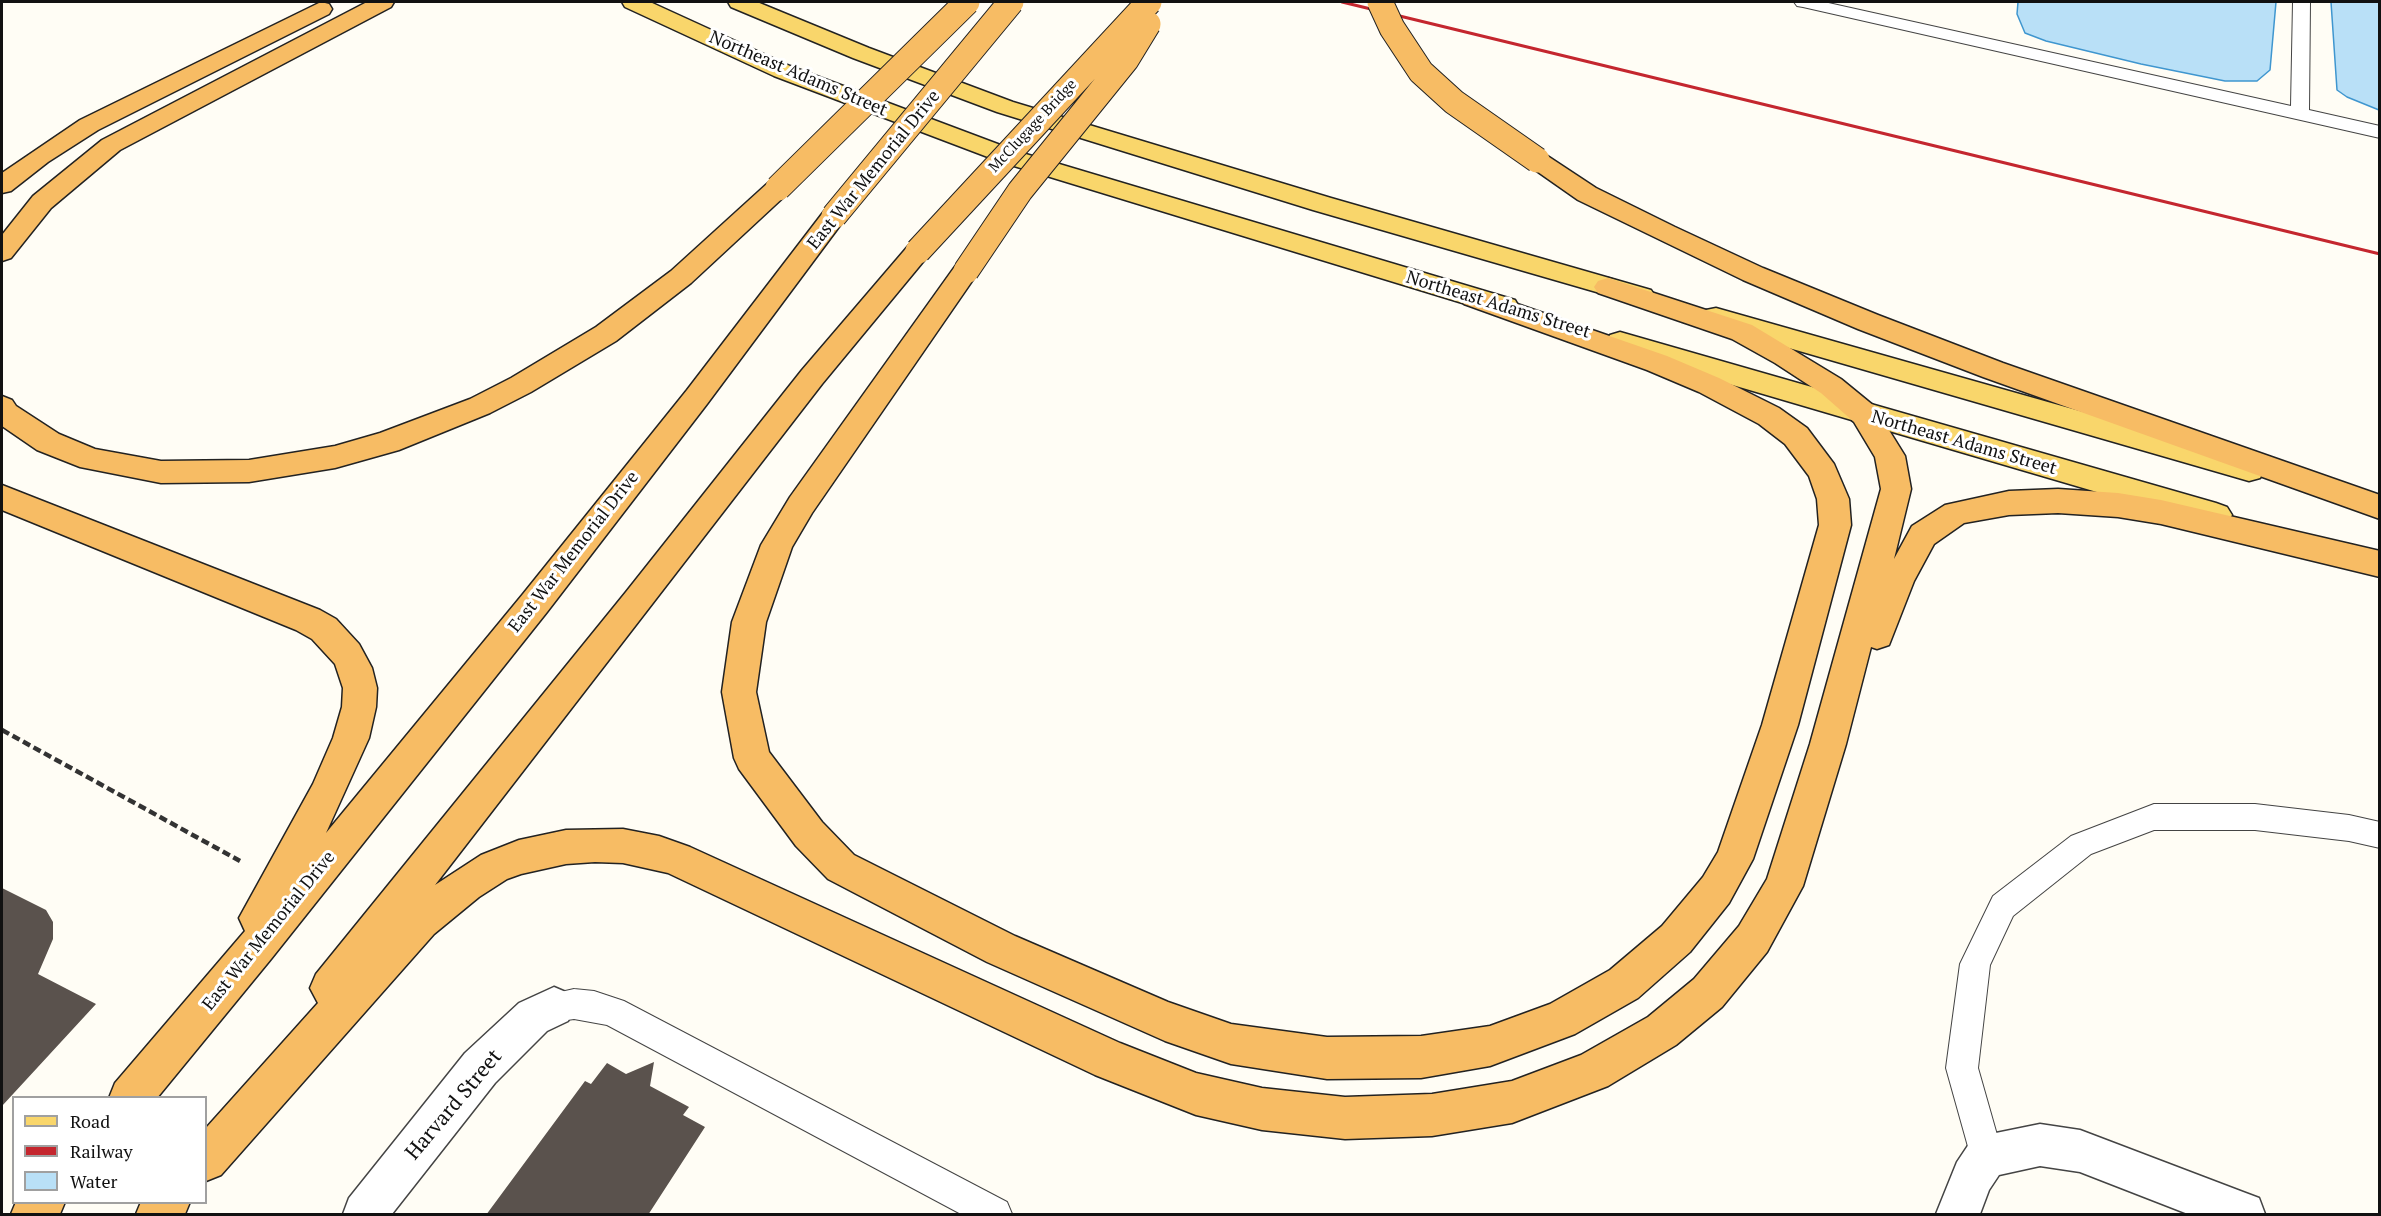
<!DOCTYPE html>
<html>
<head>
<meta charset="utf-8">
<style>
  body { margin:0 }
  #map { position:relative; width:2381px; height:1216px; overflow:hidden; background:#fffdf5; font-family:"PT Serif",serif }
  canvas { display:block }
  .frame { position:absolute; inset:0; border:3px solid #111; pointer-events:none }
  .legend { position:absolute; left:12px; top:1096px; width:195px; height:108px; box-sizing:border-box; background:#fff; border:2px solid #a0a0a0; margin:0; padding:8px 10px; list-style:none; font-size:18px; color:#111 }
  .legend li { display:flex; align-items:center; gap:12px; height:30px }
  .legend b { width:30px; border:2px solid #a0a0a0 }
</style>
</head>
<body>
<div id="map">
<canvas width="2381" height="1216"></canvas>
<div class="frame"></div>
<ul class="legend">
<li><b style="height:8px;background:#f9d66b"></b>Road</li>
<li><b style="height:8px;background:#c4262e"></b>Railway</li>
<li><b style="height:16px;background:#b9e0f7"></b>Water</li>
</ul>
</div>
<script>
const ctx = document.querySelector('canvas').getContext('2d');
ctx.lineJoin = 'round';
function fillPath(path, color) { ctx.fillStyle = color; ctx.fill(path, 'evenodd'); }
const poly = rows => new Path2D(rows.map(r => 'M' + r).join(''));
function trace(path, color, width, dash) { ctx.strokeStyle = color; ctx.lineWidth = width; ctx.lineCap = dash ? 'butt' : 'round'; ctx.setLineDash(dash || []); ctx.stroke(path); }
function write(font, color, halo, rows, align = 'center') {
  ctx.font = font + ' "PT Serif",serif'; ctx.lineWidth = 6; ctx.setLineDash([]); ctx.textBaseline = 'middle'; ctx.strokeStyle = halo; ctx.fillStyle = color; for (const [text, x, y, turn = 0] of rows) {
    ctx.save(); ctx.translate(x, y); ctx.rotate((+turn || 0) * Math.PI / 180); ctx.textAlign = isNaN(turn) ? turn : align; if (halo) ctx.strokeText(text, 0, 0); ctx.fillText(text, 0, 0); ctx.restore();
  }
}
const water = poly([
  [2018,2,2276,2,2270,70,2257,81,2225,81,2141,64,2046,41,2025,33,2017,14,2018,2],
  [2331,2,2379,2,2379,110,2347,97,2337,90,2331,2]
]);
fillPath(water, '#b9e0f7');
trace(water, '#3f96cf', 1.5);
fillPath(poly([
  [2,888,46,910,53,922,53,939,38,974,96,1004,2,1106],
  [654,1062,650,1086,689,1107,683,1115,705,1127,648,1215,486,1215,585,1081,591,1084,607,1063,626,1074]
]), '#5a524d');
const service = poly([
  [1794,2,1824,2,2291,106,2293,2,2310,2,2309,110,2380,126,2380,138,1803,7,1797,6,1794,2],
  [2154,804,2255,804,2349,815,2380,822,2380,848,2349,841,2255,830,2154,830,2091,854,2013,916,1990,965,1978,1068,2003,1156,1998,1168,1986,1173,1974,1168,1946,1068,1960,964,1993,896,2071,836,2154,804],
  [574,989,594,991,624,1001,1007,1202,1012,1214,961,1214,607,1025,574,1019,554,1022,543,1018,538,1007,543,996,574,989]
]);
const minor = poly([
  [554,987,568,993,574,1007,568,1021,547,1031,495,1083,392,1214,343,1214,349,1198,465,1053,519,1003,554,987],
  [2040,1124,2080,1130,2243,1192,2259,1198,2265,1214,2188,1214,2080,1172,2040,1166,1999,1175,1989,1190,1980,1214,1936,1214,1957,1162,1971,1141,1986,1135,2040,1124]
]);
const primary = poly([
  [622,2,650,2,790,66,1019,152,1515,300,1519,307,1515,314,1505,316,1001,162,774,76,625,7,622,2],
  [728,2,757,2,869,48,1013,102,1331,198,1651,290,1655,296,1651,302,1641,305,1631,302,1313,210,997,112,853,58,731,7,728,2],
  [1716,308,2249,459,2260,462,2264,470,2260,478,2249,481,1706,324,1702,317,1706,310,1716,308],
  [1620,332,2216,503,2227,507,2232,515,2227,523,2216,527,1610,349,1606,342,1610,335,1620,332]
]);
const trunk = poly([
  [321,2,329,4,332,9,329,14,98,130,48,162,11,191,2,193,2,173,80,120,321,2],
  [367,2,394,2,391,7,120,150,51,208,11,258,2,261,2,235,33,196,102,140,367,2],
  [1537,152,1546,155,1596,188,1675,227,1763,268,1878,315,2003,363,2380,495,2380,519,1983,377,1858,329,1743,280,1578,200,1528,165,1525,160,1528,155,1537,152],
  [778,180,787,182,791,188,787,194,691,283,616,341,531,392,490,413,399,450,335,468,249,482,161,483,80,467,37,450,2,426,2,396,12,400,16,406,59,434,95,449,161,461,249,460,335,446,380,433,470,399,511,378,596,327,671,271,769,182,778,180],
  [834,208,843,210,847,216,707,404,547,612,271,959,157,1098,109,1098,115,1083,245,931,239,918,313,784,333,738,342,707,343,688,335,664,312,639,296,630,2,510,2,485,320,610,336,619,359,644,372,668,377,688,376,707,369,738,326,833,523,594,687,390,825,210,834,208],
  [918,242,927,245,931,251,927,257,822,384,435,885,481,855,519,840,566,830,623,829,659,836,690,847,1120,1043,1196,1073,1262,1088,1345,1097,1432,1094,1512,1081,1581,1055,1648,1017,1694,979,1739,926,1767,879,1810,744,1881,489,1875,457,1854,422,1821,393,1775,363,1732,339,1598,293,1594,287,1598,281,1608,278,1752,325,1841,379,1874,406,1905,456,1911,489,1894,559,1912,526,1945,505,2009,491,2058,489,2118,493,2161,500,2380,551,2380,577,2161,524,2118,517,2058,513,2009,515,1964,523,1934,544,1914,581,1889,645,1877,649,1871,647,1846,744,1803,886,1767,952,1722,1007,1676,1045,1608,1086,1512,1123,1432,1136,1345,1139,1262,1130,1196,1115,1095,1075,668,873,623,863,595,862,566,864,521,874,507,879,479,897,434,934,221,1175,206,1181,206,1128,318,1003,310,988,316,974,626,592,802,370,909,245,918,242],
  [966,262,976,265,979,271,812,513,792,547,766,622,756,692,769,752,822,822,854,855,1015,936,1168,1002,1231,1024,1327,1037,1421,1036,1490,1026,1550,1004,1610,970,1662,926,1703,877,1718,852,1762,725,1819,525,1817,499,1809,476,1785,444,1759,424,1699,392,1647,370,1464,304,1460,298,1464,292,1474,289,1667,356,1719,378,1779,408,1807,428,1834,464,1849,499,1851,525,1798,725,1753,859,1729,903,1690,952,1638,998,1575,1034,1490,1066,1421,1078,1327,1079,1231,1064,1165,1041,987,962,828,879,796,846,739,769,734,758,722,692,732,622,761,545,790,497,956,265,966,262],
  [16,1202,65,1202,60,1214,11,1214,16,1202],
  [141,1202,190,1202,185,1214,136,1214,141,1202]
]);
trace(service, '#444', 2);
trace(minor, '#444', 3);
trace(primary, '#222', 3);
trace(trunk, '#222', 3);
trace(poly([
  [2,730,240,861]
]), '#333', 4.5, [8, 4]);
fillPath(service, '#fff');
fillPath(minor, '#fff');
fillPath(primary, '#f9d66b');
fillPath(trunk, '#f7bc64');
trace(poly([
  [1342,2,2380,254]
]), '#c4262e', 3);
const trunkBridge = poly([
  [1380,2,1392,28,1421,72,1454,102,1537,160],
  [778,188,967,2],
  [834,216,1011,2],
  [918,251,1149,2],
  [966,271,1020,191,1126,60,1148,24]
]);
trace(trunkBridge, '#222', 27, []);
trace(trunkBridge, '#f7bc64', 25);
write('15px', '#111', '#fff', [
  ["McClugage Bridge",1033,126,-47]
]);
write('18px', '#111', '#fff', [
  ["Northeast Adams Street",798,74,23],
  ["East War Memorial Drive",874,170,-51],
  ["Northeast Adams Street",1498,305,17],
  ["Northeast Adams Street",1964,443,16],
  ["East War Memorial Drive",574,552,-52],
  ["East War Memorial Drive",269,931,-51]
]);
write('21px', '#111', '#fff', [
  ["Harvard Street",454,1105,-50]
]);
</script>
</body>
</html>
